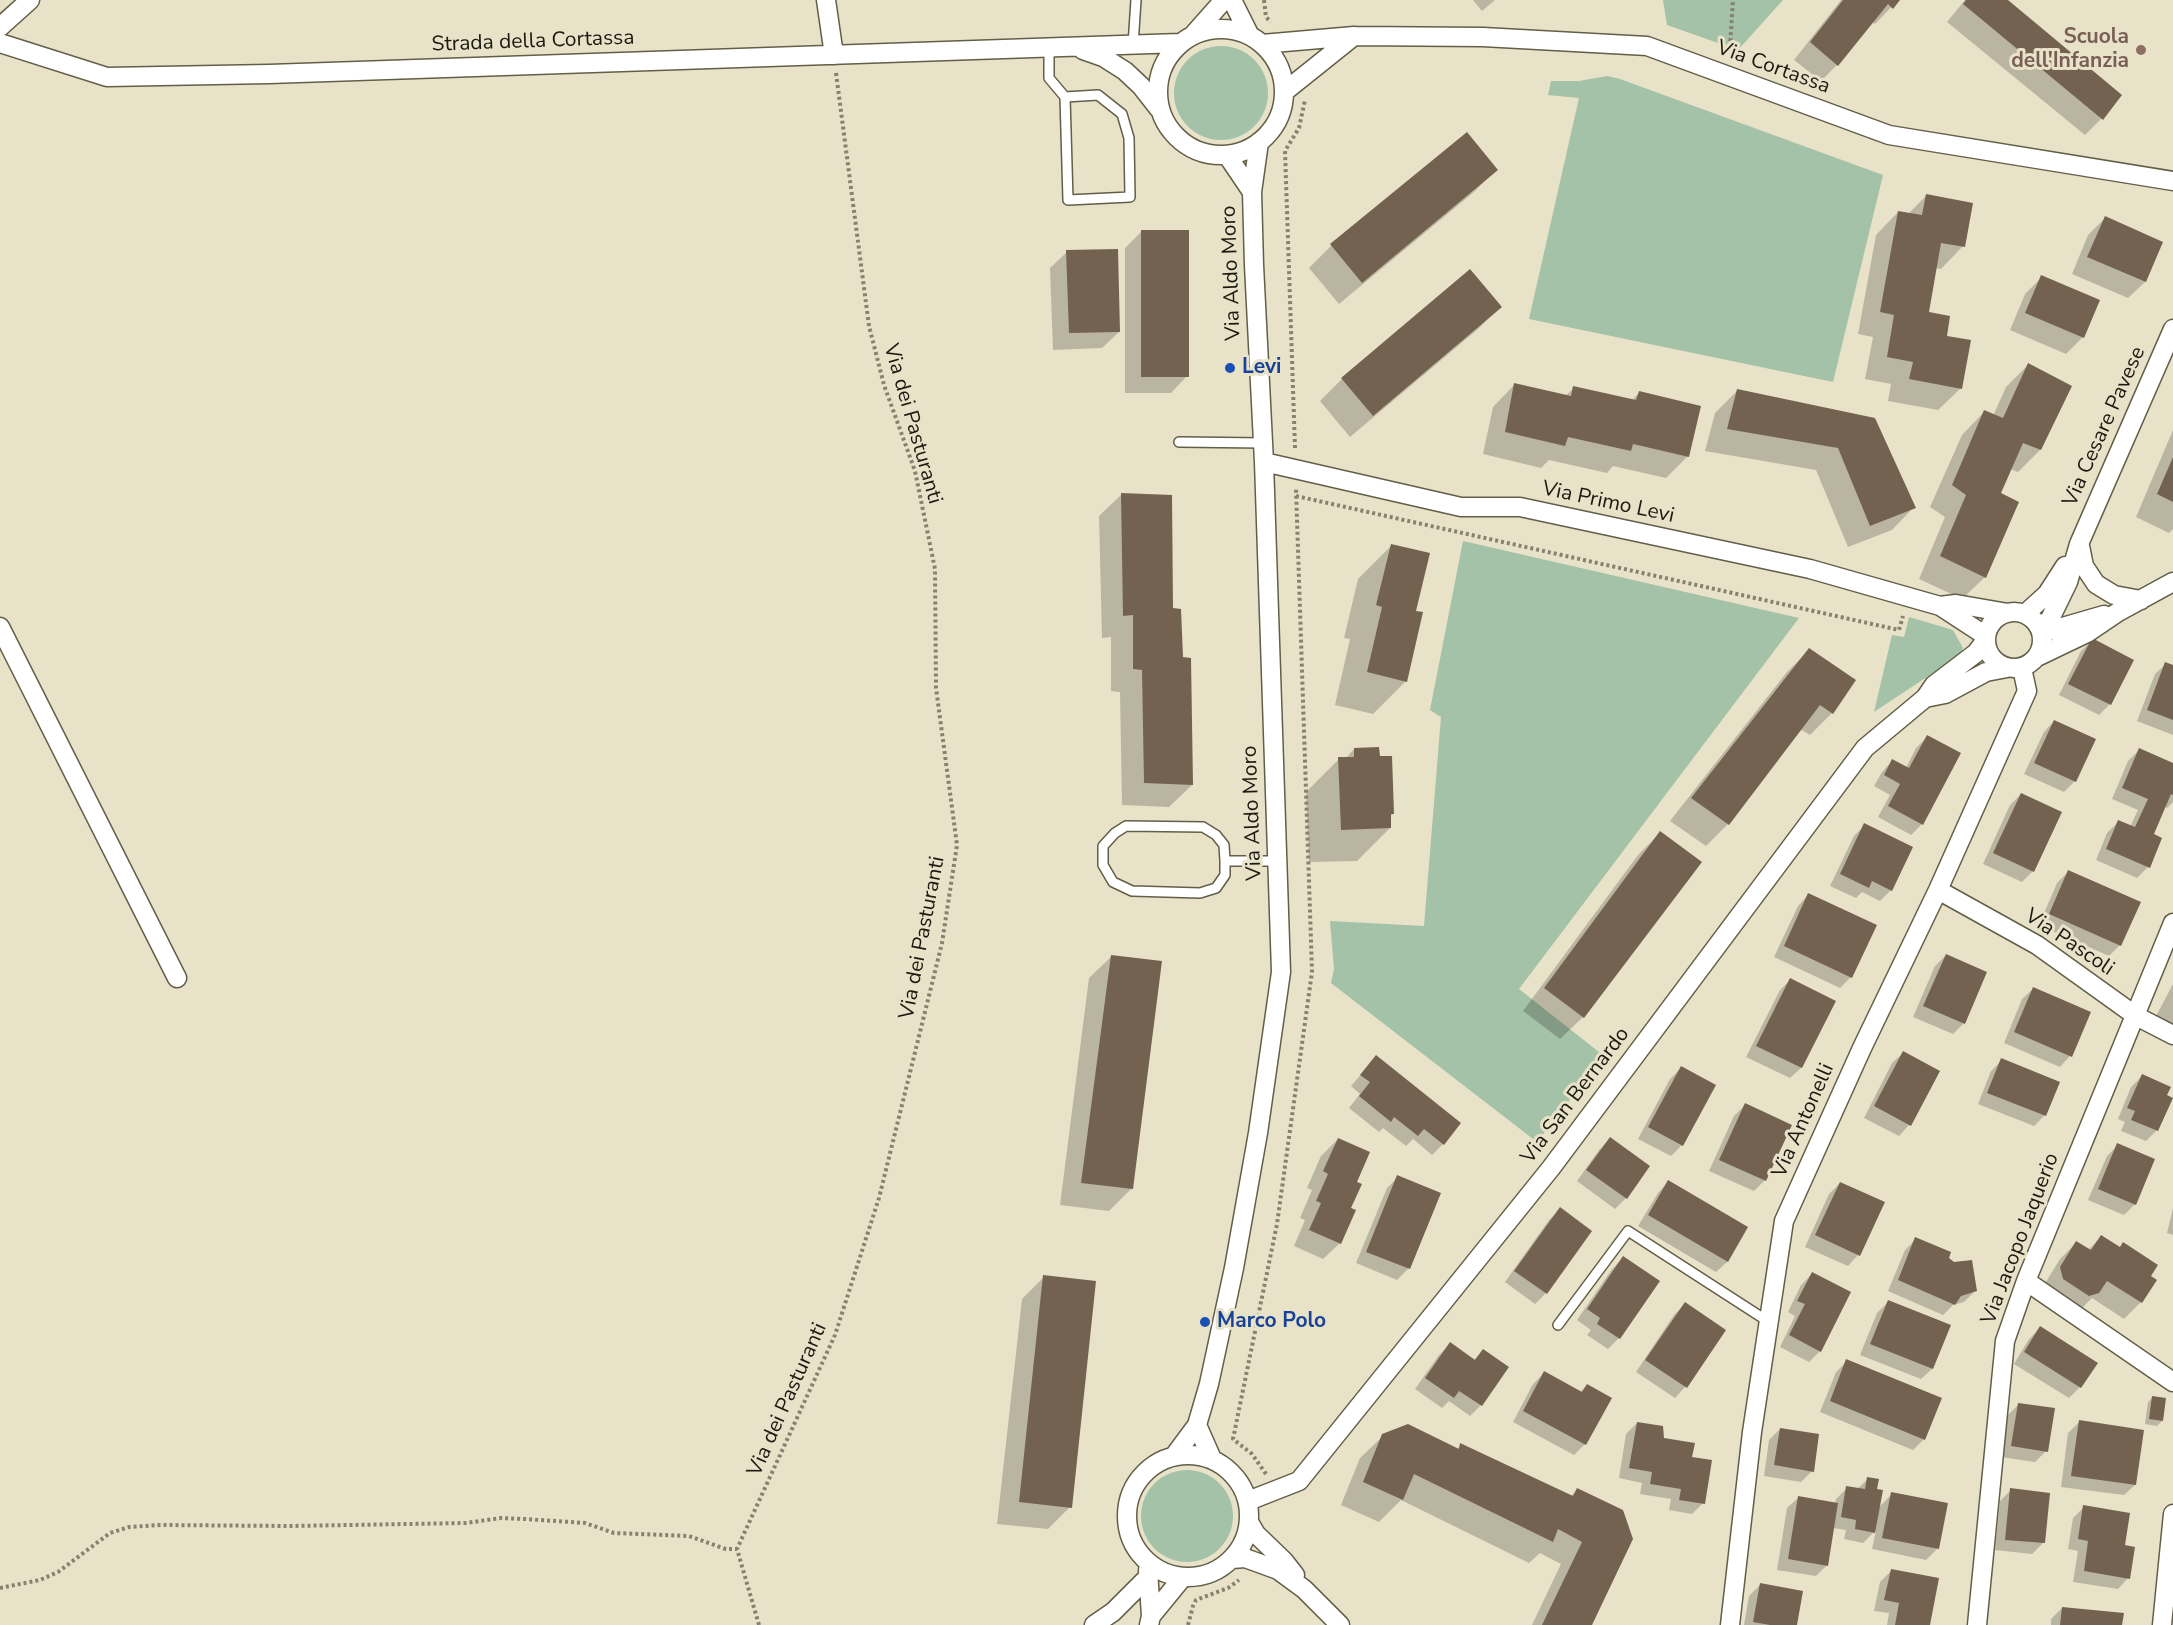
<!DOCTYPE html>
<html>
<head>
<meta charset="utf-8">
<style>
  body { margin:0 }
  canvas { display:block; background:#e8e2c8 }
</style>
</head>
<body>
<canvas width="2173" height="1625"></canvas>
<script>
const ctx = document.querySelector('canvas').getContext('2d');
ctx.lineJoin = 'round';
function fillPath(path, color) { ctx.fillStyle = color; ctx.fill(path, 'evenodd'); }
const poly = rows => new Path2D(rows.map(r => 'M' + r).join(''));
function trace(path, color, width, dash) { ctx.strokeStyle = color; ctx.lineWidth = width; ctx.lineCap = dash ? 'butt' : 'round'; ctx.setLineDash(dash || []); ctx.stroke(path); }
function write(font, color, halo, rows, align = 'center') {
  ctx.font = font + ' "Nunito Sans",sans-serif'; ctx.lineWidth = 6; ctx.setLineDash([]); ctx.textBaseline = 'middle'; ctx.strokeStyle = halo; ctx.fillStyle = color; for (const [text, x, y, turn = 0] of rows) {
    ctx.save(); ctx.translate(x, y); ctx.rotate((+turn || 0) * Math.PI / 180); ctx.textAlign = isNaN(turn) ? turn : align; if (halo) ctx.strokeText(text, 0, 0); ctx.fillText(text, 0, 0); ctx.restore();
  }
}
fillPath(poly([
  [1663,0,1783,0,1738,50,1667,25],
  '1174 93a47 47 0 1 1 94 0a47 47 0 1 1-94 0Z',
  [1607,76,1620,79,1883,175,1833,382,1529,319,1579,98,1548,95,1551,81,1579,81],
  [1463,541,1799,618,1519,989,1604,1056,1537,1142,1331,983,1334,969,1330,921,1424,926,1441,717,1430,710],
  [1909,617,1953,630,1963,648,1960,655,1874,712,1892,635,1904,637],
  '1141 1516a46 46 0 1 1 92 0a46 46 0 1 1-92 0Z'
]), '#a4c2a7');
fillPath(poly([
  [1473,0,1495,0,1482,11],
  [1841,0,1898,0,1875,24,1872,22,1837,65,1821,81,1794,60],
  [1965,0,2005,0,2101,119,2085,135,1947,22],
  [1496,170,1474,192,1339,304,1309,268,1331,246],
  [1926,196,1963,246,1941,269,1935,268,1927,313,1945,337,1961,388,1938,410,1888,401,1891,384,1865,379,1873,337,1858,334,1876,235,1898,212,1908,214],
  [2105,218,2161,242,2145,282,2128,298,2072,274,2088,235],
  [1142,231,1187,376,1171,393,1125,393,1125,248],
  [1067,252,1119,332,1102,348,1053,350,1050,268],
  [2042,277,2083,337,2066,354,2010,330,2025,294],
  [1500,307,1478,329,1350,437,1320,401,1342,379],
  [2028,365,2070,386,2040,450,2018,472,2010,469,1999,493,1985,577,1962,599,1919,579,1945,517,1930,507,1962,435,1984,412,1993,416,2006,387],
  [1515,384,1565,396,1574,388,1631,401,1640,392,1688,456,1666,478,1613,466,1607,473,1549,460,1541,468,1483,454,1493,407],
  [1737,391,1874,420,1914,507,1892,530,1848,547,1816,470,1705,451,1715,413],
  [2173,430,2173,529,2169,533,2136,517],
  [1122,494,1171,609,1192,785,1169,807,1122,805,1120,692,1111,691,1111,637,1102,638,1099,516],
  [1391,546,1414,612,1406,681,1373,714,1335,705,1350,639,1344,638,1358,579],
  [2092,640,2110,704,2099,715,2059,695,2081,651],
  [1809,650,1832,713,1810,735,1800,729,1728,824,1706,846,1670,821,1787,672],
  [2166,664,2173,666,2173,735,2137,721,2155,674],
  [2054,721,2094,740,2075,781,2064,792,2024,774,2044,732],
  [1927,737,1922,824,1911,835,1878,817,1890,795,1874,786,1882,772,1892,761,1906,768,1916,748],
  [1354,749,1393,814,1389,817,1390,828,1357,861,1309,862,1306,792,1339,759,1345,759],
  [2139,750,2173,765,2173,802,2167,808,2164,806,2152,835,2148,867,2137,878,2096,860,2107,833,2118,822,2130,827,2138,810,2112,799,2128,761],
  [2021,794,2033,871,2022,882,1983,864,2010,805],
  [1865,825,1891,890,1880,901,1862,892,1856,898,1830,886,1854,836],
  [1660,833,1583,1017,1560,1039,1523,1011,1638,855],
  [2068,872,2120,945,2109,956,2039,925,2057,883],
  [1808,895,1851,977,1840,988,1774,957,1798,906],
  [1946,955,1964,1023,1953,1034,1913,1017,1935,966],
  [1112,956,1131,1189,1109,1211,1060,1205,1089,978],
  [1791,979,1834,1001,1801,1068,1790,1078,1746,1057,1780,990],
  [2173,984,2173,1028,2155,1018],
  [2033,989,2070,1056,2060,1067,2004,1043,2022,999],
  [1903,1053,1909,1125,1899,1136,1864,1118,1892,1063],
  [1376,1057,1443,1144,1432,1155,1413,1139,1406,1146,1383,1128,1379,1132,1349,1108,1360,1094,1351,1086],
  [2002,1060,2045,1115,2034,1126,1978,1104,1991,1071],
  [1681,1068,1682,1145,1671,1156,1638,1139,1670,1079],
  [2142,1076,2157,1130,2146,1141,2121,1131,2125,1122,2118,1119,2131,1087],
  [1745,1105,1765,1180,1754,1191,1709,1171,1734,1116],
  [1338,1139,1355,1183,1340,1243,1323,1259,1294,1246,1305,1220,1300,1218,1312,1190,1307,1188,1321,1156],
  [1610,1139,1626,1198,1615,1209,1577,1181,1599,1150],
  [2118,1145,2135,1204,2124,1215,2088,1200,2107,1156],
  [1398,1177,1439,1194,1408,1269,1397,1280,1356,1263,1387,1188],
  [1668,1182,1746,1228,1727,1262,1716,1272,1638,1226,1658,1193],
  [1840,1183,1858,1255,1848,1266,1805,1247,1829,1194],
  [2173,1208,2173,1235,2167,1233],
  [1560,1209,1590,1231,1546,1293,1535,1304,1505,1282,1549,1220],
  [2101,1237,2149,1276,2141,1302,2124,1319,2092,1298,2081,1309,2044,1285,2060,1259,2076,1243,2088,1250],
  [1916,1239,1947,1259,1975,1291,1964,1302,1953,1305,1943,1315,1888,1291,1905,1250],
  [1623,1258,1658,1282,1619,1338,1608,1349,1587,1335,1591,1330,1577,1320,1612,1269],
  [1812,1274,1820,1351,1809,1362,1780,1347,1795,1316,1788,1312,1801,1285],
  [1044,1277,1070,1507,1048,1529,997,1524,1022,1299],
  [1888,1302,1949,1326,1932,1369,1921,1379,1860,1355,1877,1313],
  [1685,1304,1724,1330,1685,1387,1675,1398,1636,1372,1674,1315],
  [2040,1328,2080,1387,2069,1398,2014,1364,2029,1339],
  [1450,1344,1473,1361,1483,1350,1507,1367,1481,1405,1470,1416,1449,1401,1442,1408,1415,1389,1439,1355],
  [1847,1361,1924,1439,1913,1450,1820,1412,1836,1372],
  [1544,1373,1580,1392,1587,1385,1585,1444,1574,1455,1513,1422,1533,1384],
  [2153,1397,2162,1421,2157,1426,2145,1424,2148,1402],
  [2019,1404,2046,1451,2035,1462,2001,1457,2008,1415],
  [2079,1422,2135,1485,2124,1495,2061,1487,2068,1433],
  [1637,1423,1690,1458,1703,1503,1692,1514,1669,1510,1671,1499,1640,1494,1642,1483,1619,1478,1626,1434],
  [1780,1429,1812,1471,1801,1482,1764,1476,1769,1440],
  [1383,1436,1457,1449,1461,1445,1571,1496,1577,1490,1590,1625,1532,1625,1561,1564,1540,1553,1529,1563,1401,1500,1379,1522,1341,1505,1360,1458],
  [1868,1479,1879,1507,1892,1494,1946,1504,1937,1549,1926,1560,1872,1549,1876,1530,1863,1543,1844,1539,1846,1530,1833,1528,1827,1565,1816,1576,1777,1570,1787,1508,1798,1498,1835,1504,1836,1499,1847,1488,1857,1489],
  [2011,1490,2043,1543,2032,1554,1995,1550,2000,1501],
  [2084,1507,2123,1546,2128,1578,2118,1589,2073,1582,2078,1551,2068,1549,2073,1518],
  [1891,1571,1929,1625,1887,1625,1889,1613,1874,1611,1880,1582],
  [1760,1585,1795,1625,1744,1625,1749,1596],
  [2062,1608,2121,1625,2051,1625,2051,1619]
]), '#0003');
fillPath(poly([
  [1843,0,1900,0,1893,9,1888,4,1838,66,1810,42],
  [1966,0,2008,0,2122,95,2103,120,1963,4],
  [1467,132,1498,170,1362,283,1330,244],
  [1926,194,1973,203,1965,247,1941,243,1929,312,1950,316,1947,336,1971,340,1962,389,1909,379,1913,362,1887,357,1894,315,1880,312,1898,211,1922,215],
  [2105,216,2163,242,2146,282,2087,257],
  [1141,230,1189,230,1189,377,1141,377],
  [1118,249,1120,332,1069,333,1066,250],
  [1470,269,1502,307,1373,416,1341,378],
  [2041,275,2100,300,2084,338,2025,313],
  [2028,363,2072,386,2041,450,2023,443,2001,493,2019,502,1986,578,1940,556,1966,495,1952,485,1984,410,2003,418],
  [1514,383,1571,396,1573,386,1636,400,1639,391,1701,406,1689,457,1633,444,1631,451,1568,437,1565,446,1505,432],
  [1737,389,1875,418,1916,508,1870,526,1838,448,1727,429],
  [2173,457,2173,502,2157,494],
  [1121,493,1172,495,1173,608,1181,609,1183,657,1191,658,1193,785,1144,783,1142,670,1133,669,1133,615,1123,616],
  [1391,544,1430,553,1416,611,1423,612,1407,682,1367,672,1382,607,1376,605],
  [2092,638,2134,660,2111,705,2068,684],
  [1809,648,1856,680,1833,714,1820,705,1729,825,1691,798],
  [2165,662,2173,665,2173,720,2147,710],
  [2054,720,2096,739,2076,782,2034,763],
  [1927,735,1961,753,1923,825,1888,806,1900,784,1884,775,1892,759,1909,768],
  [1379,747,1380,756,1392,756,1394,814,1391,814,1391,828,1341,830,1338,757,1354,757,1354,748],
  [2139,748,2173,763,2173,795,2171,794,2154,834,2162,838,2150,868,2106,849,2118,820,2135,827,2148,799,2122,788],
  [2021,793,2062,812,2034,872,1993,853],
  [1864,823,1913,847,1892,891,1872,881,1869,888,1840,874],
  [1660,831,1702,862,1584,1018,1544,988],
  [2068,870,2141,902,2121,946,2049,914],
  [1808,893,1877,925,1852,978,1784,946],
  [1946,954,1987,972,1965,1024,1923,1006],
  [1111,955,1162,961,1133,1189,1081,1183],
  [1790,978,1836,1001,1802,1068,1756,1046],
  [2033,987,2091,1012,2072,1057,2014,1032],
  [1903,1051,1940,1071,1911,1126,1874,1106],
  [1376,1055,1461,1123,1444,1145,1424,1129,1418,1136,1394,1117,1391,1122,1359,1096,1370,1082,1360,1075],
  [2001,1058,2060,1082,2046,1116,1987,1093],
  [1681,1066,1716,1085,1683,1146,1648,1127],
  [2142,1074,2171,1087,2167,1095,2173,1098,2158,1131,2131,1120,2135,1111,2127,1108],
  [1745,1103,1792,1125,1766,1181,1719,1160],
  [1610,1137,1650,1166,1627,1199,1586,1170],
  [1338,1138,1370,1152,1357,1182,1362,1184,1351,1208,1356,1210,1341,1244,1309,1230,1321,1203,1316,1201,1328,1174,1323,1171],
  [2117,1143,2155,1159,2136,1205,2098,1189],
  [1397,1175,1441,1193,1410,1269,1366,1252],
  [1668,1180,1748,1227,1728,1262,1648,1215],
  [1840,1182,1885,1202,1860,1256,1815,1235],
  [1560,1207,1592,1231,1547,1294,1514,1271],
  [2101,1235,2120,1247,2123,1242,2158,1265,2151,1276,2157,1280,2142,1303,2107,1281,2099,1293,2089,1296,2063,1279,2060,1267,2076,1241,2091,1250],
  [1915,1237,1951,1252,1949,1258,1954,1262,1972,1260,1977,1291,1961,1296,1955,1305,1898,1280],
  [1623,1256,1660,1281,1620,1339,1597,1324,1600,1318,1587,1309],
  [1812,1272,1851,1292,1821,1352,1789,1335,1805,1304,1797,1301],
  [1043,1275,1096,1281,1072,1508,1019,1502],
  [1888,1300,1951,1325,1933,1369,1870,1344],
  [1685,1302,1726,1330,1687,1388,1645,1360],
  [2040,1326,2098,1363,2081,1388,2024,1352],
  [1450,1342,1475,1360,1483,1349,1509,1367,1482,1406,1459,1391,1454,1398,1425,1378],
  [1846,1359,1942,1398,1925,1440,1830,1401],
  [1544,1371,1582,1392,1587,1384,1612,1398,1586,1445,1523,1411],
  [2152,1396,2166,1398,2163,1421,2149,1419],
  [2018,1403,2055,1408,2048,1452,2011,1446],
  [2079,1420,2144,1430,2136,1485,2071,1476],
  [1637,1422,1663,1426,1664,1438,1695,1443,1692,1457,1712,1460,1705,1504,1679,1500,1681,1489,1650,1484,1652,1472,1629,1468],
  [1408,1424,1459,1449,1460,1443,1573,1496,1577,1488,1623,1510,1633,1539,1592,1625,1542,1625,1582,1542,1558,1529,1553,1542,1414,1474,1403,1500,1363,1482,1382,1434],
  [1780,1428,1819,1434,1814,1472,1774,1465],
  [1867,1477,1879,1479,1877,1489,1883,1490,1875,1533,1855,1529,1856,1520,1841,1517,1846,1486,1865,1489],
  [2010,1488,2050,1493,2045,1543,2005,1540],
  [1891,1492,1948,1503,1939,1549,1882,1538],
  [1798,1496,1838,1503,1828,1566,1788,1559],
  [2083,1505,2130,1513,2125,1545,2135,1547,2130,1579,2084,1571,2088,1541,2078,1539],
  [1891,1569,1939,1578,1930,1625,1895,1625,1899,1603,1884,1600],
  [1760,1583,1803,1591,1797,1625,1770,1625,1753,1622],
  [2062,1607,2124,1613,2122,1625,2060,1625]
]), '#746251');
const lane = poly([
  [1133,45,1136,0],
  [1049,47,1049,78,1065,97,1068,200,1130,197,1129,138,1122,114,1098,95,1065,97],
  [1179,442,1263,443],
  [1225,861,1225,875,1216,888,1200,893,1132,891,1113,882,1103,865,1103,846,1115,833,1126,826,1203,827,1216,835,1224,845,1225,861,1277,861],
  [1558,1325,1628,1231,1769,1322]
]);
const street = poly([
  [826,0,834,55],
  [1232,0,1250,36],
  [0,27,30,0],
  '1158 92a63 63 0 1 1 126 0a63 63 0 1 1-126 0Z',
  [1193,35,1224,0],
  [0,43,107,77,269,74,1180,43],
  [1262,44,1354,36,1483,37,1647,46,1889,135,2173,181],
  [1083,50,1103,57,1125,71,1141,86,1159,109],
  [1284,92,1354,36],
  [1227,155,1252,192],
  [1264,462,1461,507,1520,507,1810,569,1940,606,1986,636],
  [2080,546,2084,566,2096,584,2114,595,2141,600],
  [1940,606,1956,604,2008,613],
  '1986 640a28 28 0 1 1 56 0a28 28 0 1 1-56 0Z',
  [2025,614,2047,594,2065,566],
  [0,627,177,978],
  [2040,628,2050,619,2068,582,2079,544,2173,329],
  [2042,633,2104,615],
  [2037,657,2087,633,2118,612,2173,582],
  [1925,698,1945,694,1986,672,2007,668],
  [1938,890,2037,945,2136,1016,2173,1035],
  [2026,1281,2173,1382],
  [1197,1425,1212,1459],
  '1127 1516a61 61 0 1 1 122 0a61 61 0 1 1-122 0Z',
  [1174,1456,1197,1425,1209,1384,1234,1268,1258,1133,1281,972,1264,462,1254,265,1252,192,1259,142],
  [1248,1501,1299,1481,1551,1168,1865,748,1925,698,1934,685,1976,653,1986,640],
  [1249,1522,1256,1534,1284,1561,1295,1575],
  [1232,1559,1245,1558,1278,1570,1304,1589,1340,1625],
  [1148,1570,1151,1616,1149,1625],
  [1151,1616,1183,1577],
  [1094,1625,1113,1612,1148,1577],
  [1730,1625,1752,1432,1784,1221,1862,1048,1938,890,2027,691,2022,668],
  [1977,1625,2005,1341,2026,1281,2173,923],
  [2162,1625,2173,1514]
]);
trace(lane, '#635e47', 12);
trace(street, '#635e47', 21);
trace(poly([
  [1264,0,1266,17,1271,22],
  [1730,47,1733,0],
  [1295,448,1285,151,1299,128,1305,100],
  [1296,496,1899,630,1903,616],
  [1266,1474,1252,1454,1233,1439,1277,1224,1312,972,1296,489],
  [0,1588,40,1580,58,1572,110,1533,129,1527,160,1525,290,1526,466,1523,501,1518,525,1519,585,1523,614,1533,689,1536,726,1549,737,1549],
  [759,1625,737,1549,835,1335,879,1198,942,943,957,845,936,688,935,569,915,471,884,385,869,326,836,73],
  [1188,1625,1193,1606,1196,1600,1228,1588,1239,1580]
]), '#868270', 4, [3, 3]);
trace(lane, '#fff', 9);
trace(street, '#fff', 18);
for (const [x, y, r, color] of [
  [2141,50,6,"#8d6e63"],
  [1230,368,6,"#1a4fb4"],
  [1205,1322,6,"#1a4fb4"]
]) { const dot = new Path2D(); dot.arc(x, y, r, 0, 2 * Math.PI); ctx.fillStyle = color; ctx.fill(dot); trace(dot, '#e8e2c8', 2); }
write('bold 21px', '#785e54', '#e8e2c8', [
  ["Scuola",2129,38],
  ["dell'Infanzia",2129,62]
], 'right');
write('21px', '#1c1910', '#e8e2c8', [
  ["Strada della Cortassa",533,42,-2],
  ["Via Cortassa",1773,68,20],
  ["Via Aldo Moro",1232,273,-92],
  ["Via dei Pasturanti",912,424,74],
  ["Via Cesare Pavese",2105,427,-66],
  ["Via Primo Levi",1608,503,12],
  ["Via Aldo Moro",1253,813,-92],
  ["Via dei Pasturanti",923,938,-79],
  ["Via Pascoli",2069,943,34],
  ["Via San Bernardo",1576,1096,-53],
  ["Via Antonelli",1804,1121,-66],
  ["Via Jacopo Jaquerio",2021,1239,-69],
  ["Via dei Pasturanti",788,1400,-66]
]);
write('bold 21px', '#164399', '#e8e2c8', [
  ["Levi",1242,368],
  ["Marco Polo",1217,1322]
], 'left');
</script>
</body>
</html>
